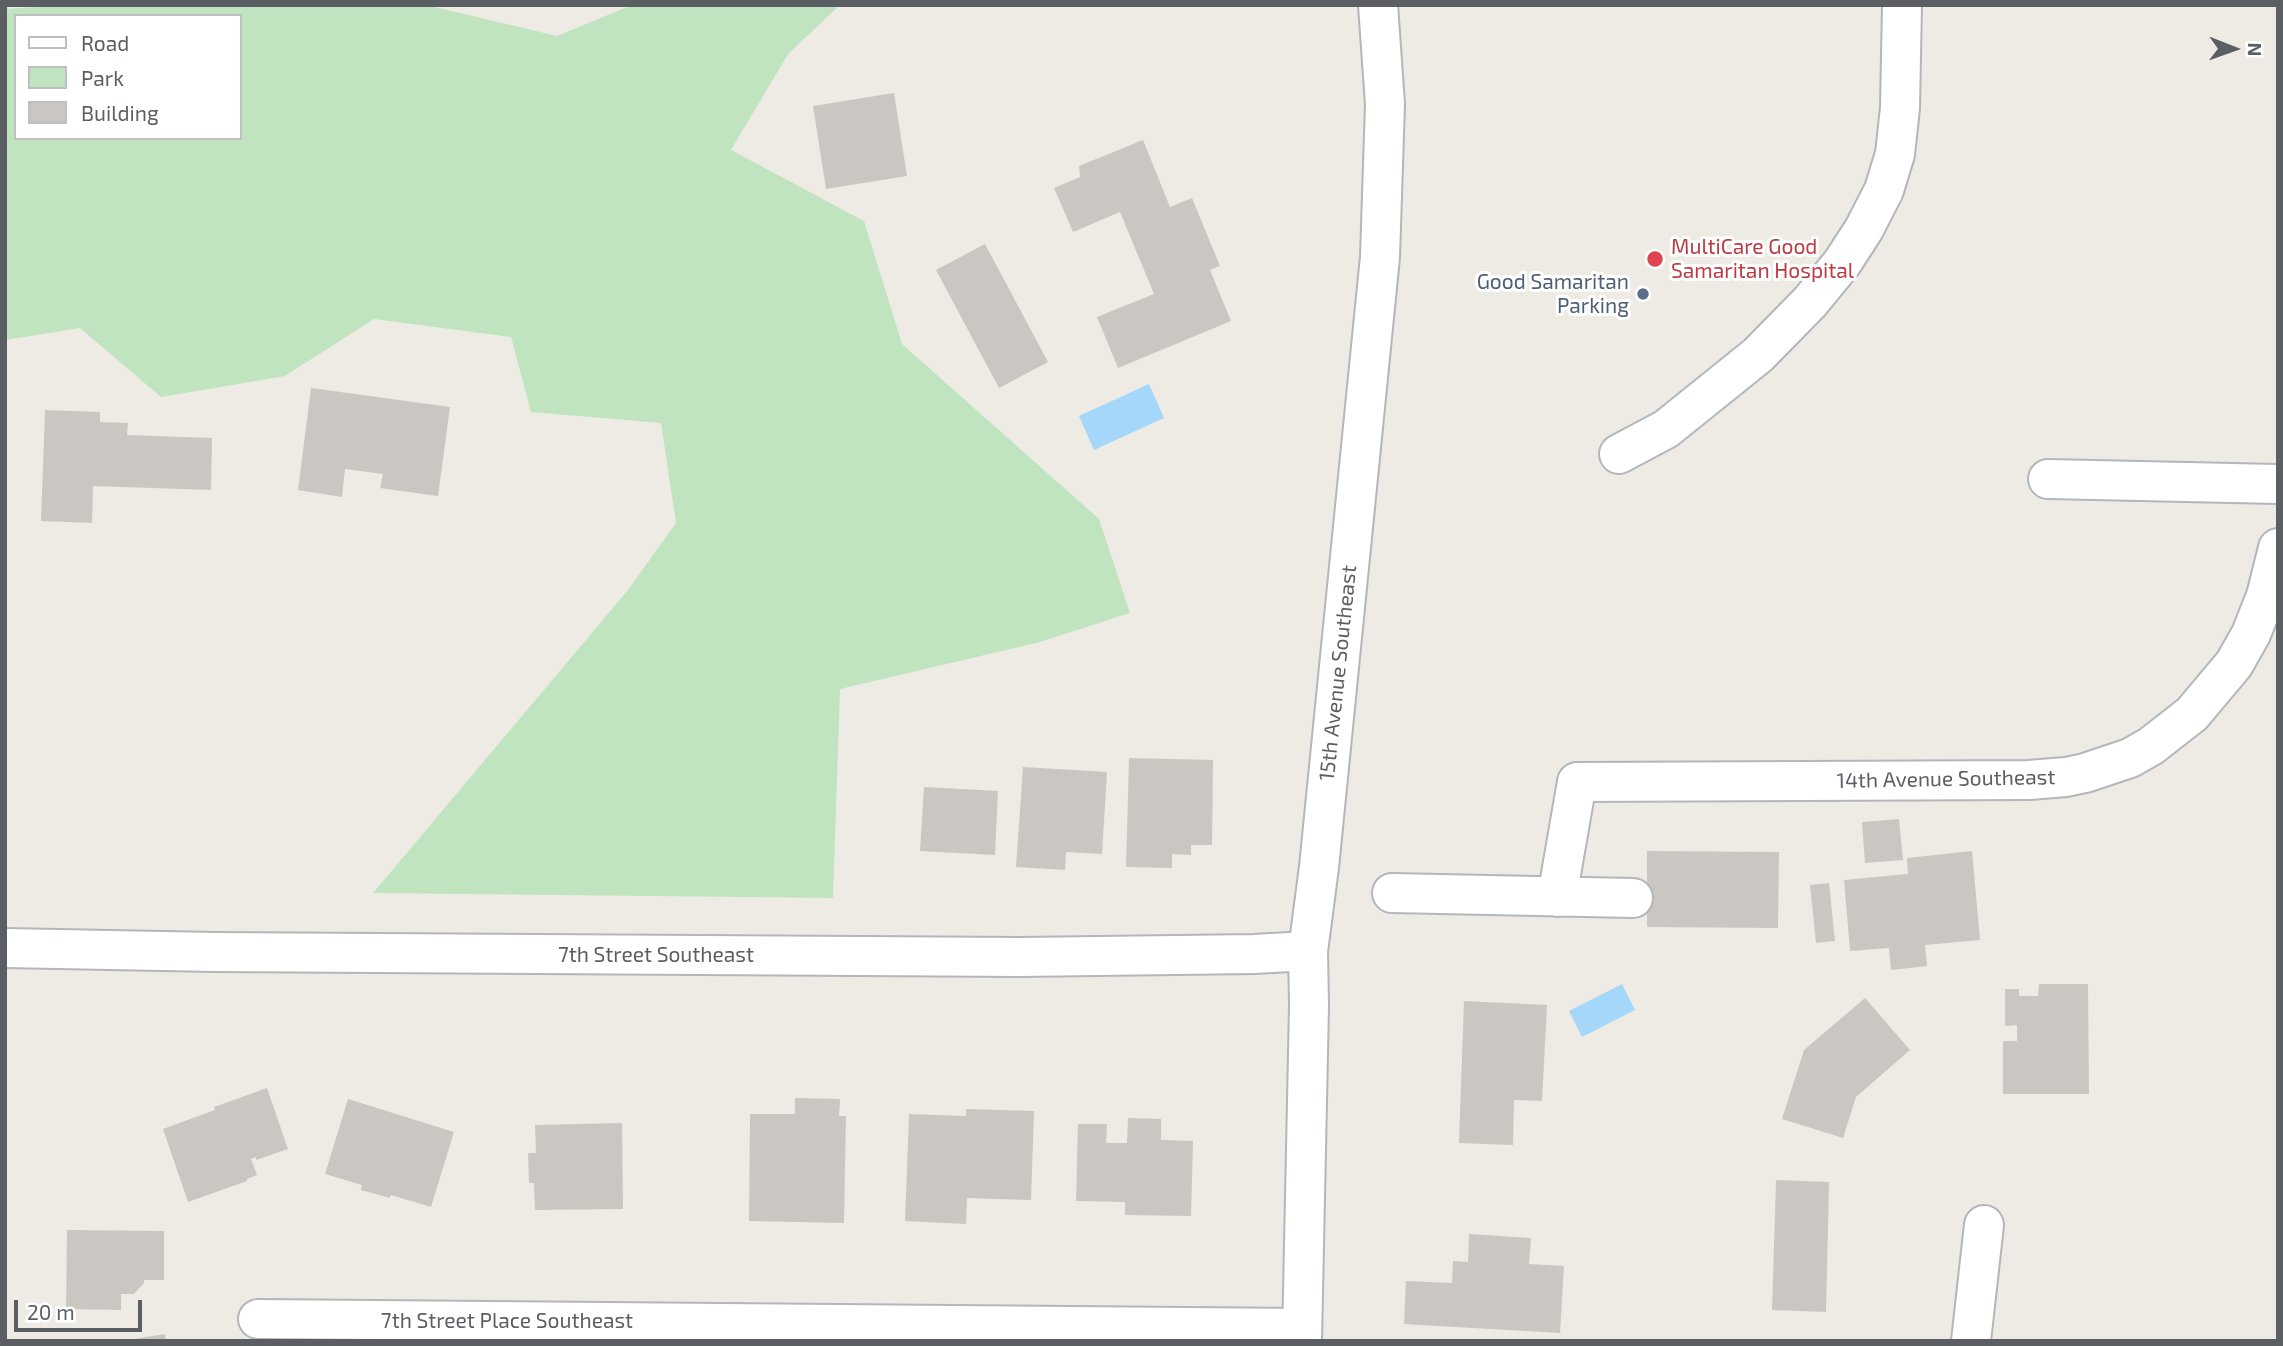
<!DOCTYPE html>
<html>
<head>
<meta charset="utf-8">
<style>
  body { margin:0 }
  #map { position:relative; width:2283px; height:1346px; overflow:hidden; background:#edebe3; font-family:"Exo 2",sans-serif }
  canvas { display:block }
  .frame { position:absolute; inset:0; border:7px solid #5b5f63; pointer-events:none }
  .legend { position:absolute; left:14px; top:14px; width:228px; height:126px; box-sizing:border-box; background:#fff; border:2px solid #bdbfc1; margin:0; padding:9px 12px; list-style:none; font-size:21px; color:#5b5f63 }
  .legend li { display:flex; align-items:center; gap:14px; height:35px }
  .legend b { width:35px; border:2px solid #bdbfc1 }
  .north { position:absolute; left:2199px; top:14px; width:70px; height:70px; -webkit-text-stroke:5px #fff; paint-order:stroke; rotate:91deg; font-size:19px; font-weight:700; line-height:28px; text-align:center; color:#5b5f63 }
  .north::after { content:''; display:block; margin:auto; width:24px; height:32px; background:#5b5f63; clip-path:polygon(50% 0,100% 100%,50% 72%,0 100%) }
  .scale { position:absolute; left:14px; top:1300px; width:128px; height:32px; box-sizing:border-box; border:4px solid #5b5f63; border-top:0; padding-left:9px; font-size:21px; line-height:24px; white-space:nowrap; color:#5b5f63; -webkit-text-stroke:5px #fff; paint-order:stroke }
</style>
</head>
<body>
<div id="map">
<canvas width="2283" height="1346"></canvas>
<div class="frame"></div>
<ul class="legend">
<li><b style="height:9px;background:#fff"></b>Road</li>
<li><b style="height:19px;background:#c1e4c0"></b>Park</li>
<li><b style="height:19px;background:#cac7c2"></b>Building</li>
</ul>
<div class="north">N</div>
<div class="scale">20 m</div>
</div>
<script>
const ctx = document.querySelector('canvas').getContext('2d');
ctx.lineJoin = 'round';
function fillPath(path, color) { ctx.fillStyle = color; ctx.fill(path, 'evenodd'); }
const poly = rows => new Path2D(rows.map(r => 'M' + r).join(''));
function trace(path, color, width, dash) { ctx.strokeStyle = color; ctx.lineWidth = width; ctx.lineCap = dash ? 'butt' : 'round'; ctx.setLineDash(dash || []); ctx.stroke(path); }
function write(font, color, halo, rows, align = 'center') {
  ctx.font = font + ' "Exo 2",sans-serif'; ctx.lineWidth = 6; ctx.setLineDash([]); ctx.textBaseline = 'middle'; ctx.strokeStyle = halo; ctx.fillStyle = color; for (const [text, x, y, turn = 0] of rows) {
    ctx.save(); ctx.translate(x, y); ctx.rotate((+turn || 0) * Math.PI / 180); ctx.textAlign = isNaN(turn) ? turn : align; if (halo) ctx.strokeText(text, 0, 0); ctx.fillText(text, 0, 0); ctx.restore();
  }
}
fillPath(poly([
  [67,5,426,5,557,36,632,5,840,5,788,54,731,150,864,221,902,344,1099,519,1130,613,1040,642,840,689,833,898,373,893,628,590,676,523,661,423,531,412,511,337,374,319,285,376,161,397,80,328,5,340,5,9],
  [16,16,240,16,240,138,16,138]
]), '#c1e4c0');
fillPath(poly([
  [1149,384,1164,418,1094,450,1079,416],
  [1622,984,1635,1010,1582,1037,1569,1011]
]), '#a5d7fa');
fillPath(poly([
  [894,93,907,176,826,189,813,106],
  [1143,140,1170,207,1192,198,1220,266,1210,270,1231,321,1118,368,1097,317,1154,294,1120,212,1073,232,1054,188,1080,177,1079,166],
  [985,244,1048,362,999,388,936,270],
  [311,388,450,407,438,496,380,488,383,474,345,469,342,497,298,490],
  [45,410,100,412,100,422,128,423,127,435,212,438,211,490,93,486,92,523,41,521],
  [1129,758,1213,760,1212,845,1191,845,1191,855,1172,854,1172,868,1126,867],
  [1023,767,1107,772,1102,854,1066,852,1065,870,1016,867],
  [924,787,998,791,995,855,920,851],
  [1899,819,1903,860,1865,863,1862,822],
  [1647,851,1779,852,1778,928,1647,927],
  [1972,851,1980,940,1925,945,1927,966,1891,970,1889,948,1850,951,1844,880,1908,874,1907,858],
  [1829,883,1835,941,1816,943,1810,885],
  [2039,984,2088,984,2089,1094,2003,1094,2003,1041,2017,1041,2017,1025,2005,1026,2005,989,2019,989,2019,996,2038,996],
  [1865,998,1910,1050,1856,1097,1843,1138,1782,1119,1804,1050],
  [1464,1001,1547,1005,1542,1101,1514,1100,1513,1145,1459,1143],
  [267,1088,288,1149,256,1160,256,1157,251,1159,257,1175,247,1179,247,1181,188,1202,163,1129,215,1110,214,1107],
  [795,1098,840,1099,839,1116,846,1116,844,1223,749,1221,750,1114,795,1114],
  [348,1099,454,1132,431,1207,391,1195,390,1198,361,1190,362,1185,325,1174],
  [966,1109,1034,1111,1031,1200,967,1198,966,1224,905,1221,909,1114,966,1116],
  [1128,1118,1161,1119,1161,1140,1193,1141,1191,1216,1125,1215,1125,1202,1076,1201,1078,1124,1107,1124,1106,1143,1127,1143],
  [622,1123,623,1209,535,1210,534,1183,529,1183,528,1153,536,1153,535,1125],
  [1776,1180,1829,1182,1826,1312,1772,1310],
  [67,1230,164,1231,164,1280,144,1280,144,1283,134,1294,121,1294,121,1310,66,1309],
  [1469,1234,1531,1238,1529,1264,1564,1266,1560,1333,1404,1324,1406,1281,1452,1283,1453,1261,1468,1262],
  [165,1334,166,1341,133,1341,133,1339]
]), '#cac7c2');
const minor = poly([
  [1619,454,1666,429,1758,355,1810,302,1842,263,1864,229,1884,190,1895,154,1900,108,1902,5],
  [2048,479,2278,484],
  [1392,893,1633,898],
  [1557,897,1577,782,2029,780,2066,777,2085,773,2130,758,2151,746,2192,714,2234,664,2251,634,2266,596,2278,548],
  [5,948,215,952,1020,957,1254,954,1308,951],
  [258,1319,1302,1328],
  [1302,1341,1309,1005,1308,951,1319,867,1380,257,1385,104,1378,5],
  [1971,1341,1984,1225]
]);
trace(minor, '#b3b6ba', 42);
trace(minor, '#fff', 38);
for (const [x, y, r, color] of [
  [1655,259,9,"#e0444e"],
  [1643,294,7,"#5c6f8a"]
]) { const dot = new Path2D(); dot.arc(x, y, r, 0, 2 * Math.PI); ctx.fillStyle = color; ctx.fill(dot); trace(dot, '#fff', 2.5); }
write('21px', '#be3a42', '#fff', [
  ["MultiCare Good",1671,247],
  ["Samaritan Hospital",1671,271]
], 'left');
write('21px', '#4e5e75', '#fff', [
  ["Good Samaritan",1629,282],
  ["Parking",1629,306]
], 'right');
write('21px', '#5b5f63', '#fff', [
  ["15th Avenue Southeast",1338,673,-84],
  ["14th Avenue Southeast",1946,779,-1],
  ["7th Street Southeast",656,955],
  ["7th Street Place Southeast",507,1321]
]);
</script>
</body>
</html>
